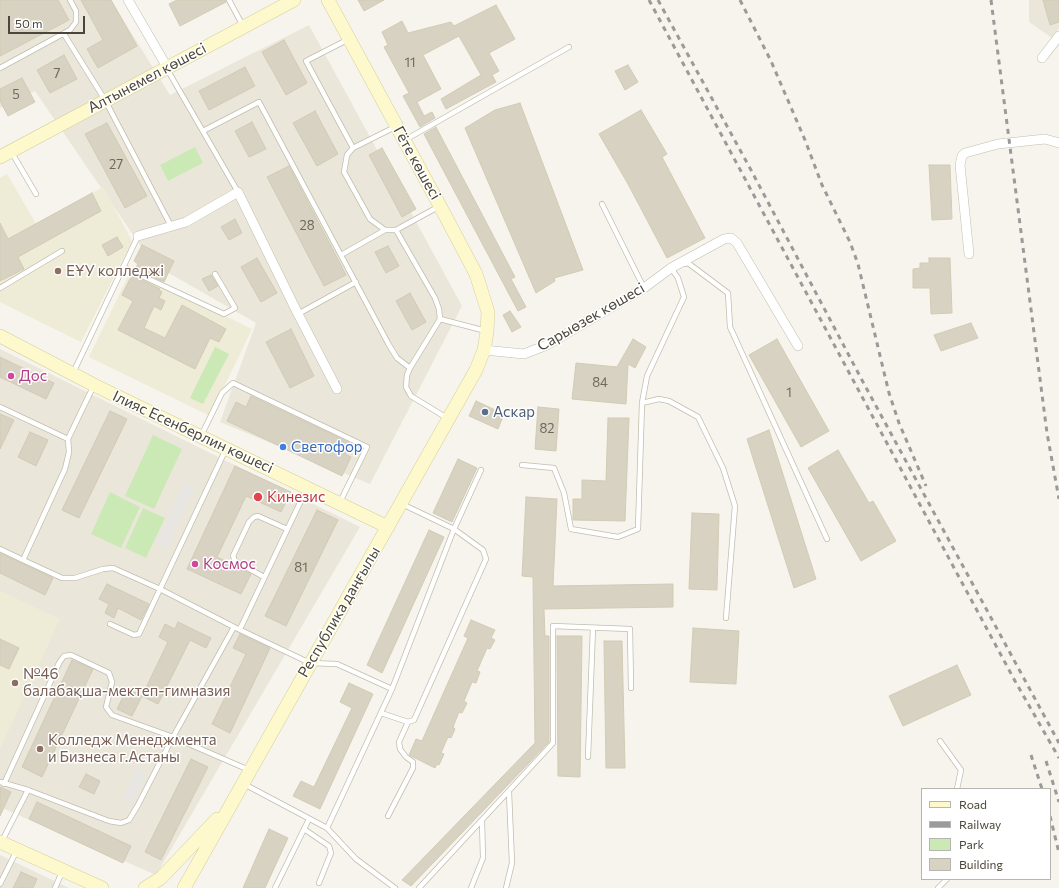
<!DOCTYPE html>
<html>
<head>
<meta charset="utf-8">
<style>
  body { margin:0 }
  #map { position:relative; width:1059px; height:888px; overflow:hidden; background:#f6f4ec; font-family:Commissioner,sans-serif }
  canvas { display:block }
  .legend { position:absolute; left:921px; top:788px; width:130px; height:92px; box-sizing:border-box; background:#fff; border:1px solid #b7b5b0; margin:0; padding:5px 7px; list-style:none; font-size:12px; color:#4a4639 }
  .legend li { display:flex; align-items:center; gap:8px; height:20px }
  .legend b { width:20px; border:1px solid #b7b5b0 }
  .scale { position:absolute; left:8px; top:16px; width:77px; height:18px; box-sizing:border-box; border:2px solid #4a4639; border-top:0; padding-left:5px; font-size:12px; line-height:14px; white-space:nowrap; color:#4a4639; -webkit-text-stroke:3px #fff; paint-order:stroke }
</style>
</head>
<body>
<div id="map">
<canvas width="1059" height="888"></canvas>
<ul class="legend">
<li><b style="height:5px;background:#fef9cd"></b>Road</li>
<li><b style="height:5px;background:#9a9a9a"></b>Railway</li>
<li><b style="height:11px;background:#cbe9b5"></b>Park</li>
<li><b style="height:11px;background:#d7d2c1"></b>Building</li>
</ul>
<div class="scale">50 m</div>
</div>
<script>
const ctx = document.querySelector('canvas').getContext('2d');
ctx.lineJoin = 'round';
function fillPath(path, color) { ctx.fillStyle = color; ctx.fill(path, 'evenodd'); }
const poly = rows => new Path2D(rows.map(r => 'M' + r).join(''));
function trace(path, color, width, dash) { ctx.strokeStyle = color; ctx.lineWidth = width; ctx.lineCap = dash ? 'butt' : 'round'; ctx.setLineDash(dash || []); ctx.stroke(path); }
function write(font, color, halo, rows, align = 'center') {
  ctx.font = font + ' Commissioner,sans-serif'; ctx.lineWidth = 3; ctx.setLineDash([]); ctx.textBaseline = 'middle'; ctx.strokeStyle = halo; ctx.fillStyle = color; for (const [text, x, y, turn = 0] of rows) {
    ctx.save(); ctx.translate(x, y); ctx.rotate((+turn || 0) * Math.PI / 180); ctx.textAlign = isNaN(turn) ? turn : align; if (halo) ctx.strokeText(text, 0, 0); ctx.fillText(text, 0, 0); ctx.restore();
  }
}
fillPath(poly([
  [0,0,111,0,170,95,309,25,462,306,370,484,220,422,256,323,153,264,35,91,0,108],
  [1029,0,1059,0,1059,28,1052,38,1029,22],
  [0,349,360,527,156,875,0,807],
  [0,855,69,888,0,888]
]), '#eae7da');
fillPath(poly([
  [7,174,36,224,103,187,132,241,81,342,0,302,0,178],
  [131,270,252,329,210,416,89,357],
  [0,591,60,619,1,747,0,747]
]), '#eeebd6');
fillPath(poly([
  [195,147,203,163,168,181,160,165],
  [215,347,229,354,203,404,190,398],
  [153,435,182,449,154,509,125,496],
  [110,492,140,507,121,548,91,534],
  [143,508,165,518,146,558,125,548]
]), '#cbe9b5');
fillPath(poly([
  [185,482,195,487,167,548,156,543],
  [137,768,146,773,132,804,122,800]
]), '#e8e6e3');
const building = poly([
  [0,0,58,0,69,20,0,56,0,0],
  [81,0,111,0,137,46,98,68,87,49,103,40,81,0],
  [177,0,225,0,226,2,180,26,169,4,177,0],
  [358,0,384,0,364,11,358,0],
  [1043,0,1059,0,1059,22,1050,25,1043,0],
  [496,5,515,39,489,53,499,71,492,75,496,82,446,109,441,99,481,75,459,36,423,55,441,89,417,102,424,116,432,112,435,118,420,127,403,96,409,93,384,47,388,45,382,32,402,21,408,33,451,22,454,26,496,5],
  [284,40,307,83,286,95,262,52,284,40],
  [64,55,77,79,50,93,37,70,64,55],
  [628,65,638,82,625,90,615,71,628,65],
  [245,67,255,86,209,110,199,91,245,67],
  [22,78,35,102,8,116,0,101,0,89,22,78],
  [520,103,583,270,554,278,555,281,536,293,465,128,495,110,520,103],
  [641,110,667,154,662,157,705,238,667,258,628,184,599,134,641,110],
  [315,111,338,154,317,166,293,123,315,111],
  [252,122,266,149,249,157,235,131,252,122],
  [107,123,147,196,125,208,85,134,107,123],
  [436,127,515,277,511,279,526,307,518,311,424,134,436,127],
  [382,148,416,209,402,217,369,155,382,148],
  [929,165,950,165,952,219,932,220,929,165],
  [289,166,346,275,324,286,267,177,289,166],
  [92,193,101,211,18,257,24,269,0,281,0,223,8,239,92,193],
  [235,219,242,233,229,240,221,227,235,219],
  [117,237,123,247,108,256,102,245,117,237],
  [142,245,174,261,164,282,135,269,138,264,134,261,142,245],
  [388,246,399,266,386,273,375,252,388,246],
  [257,258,277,293,261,302,241,267,257,258],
  [929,258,950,258,952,313,931,314,930,288,913,288,913,269,920,268,920,263,929,263,929,258],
  [132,275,160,289,159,290,162,292,159,298,165,301,161,310,154,306,144,328,165,338,182,305,226,329,219,342,210,338,195,369,118,330,133,301,122,295,132,275],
  [211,275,218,286,209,291,202,279,211,275],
  [410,293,426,322,412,330,396,301,410,293],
  [510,311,521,327,512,332,503,315,510,311],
  [971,323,978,338,941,351,934,335,971,323],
  [291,329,314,376,290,388,266,342,291,329],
  [633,339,646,347,635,368,628,364,626,404,572,399,576,363,617,367,633,339],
  [777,339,829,431,801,447,749,355,777,339],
  [0,357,54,383,46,399,0,377,0,357],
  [251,396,350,443,345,454,351,457,342,476,227,421,236,402,246,407,251,396],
  [476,401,504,414,498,429,469,416,476,401],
  [538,407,559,409,556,451,535,449,538,407],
  [110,411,127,419,79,518,62,510,110,411],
  [0,414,14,420,0,449,0,414],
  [608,418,629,418,625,521,573,520,573,499,582,499,582,480,606,481,608,418],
  [769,430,816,579,794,588,747,439,769,430],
  [30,432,48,440,36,466,18,457,30,432],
  [838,450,869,503,873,501,896,541,861,561,808,468,838,450],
  [458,459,477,468,452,522,433,513,458,459],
  [235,466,291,492,281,512,246,496,217,557,251,574,241,594,187,569,235,466],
  [526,497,557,499,553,586,673,584,673,607,544,609,545,636,549,636,549,742,411,886,402,880,535,743,533,577,522,576,526,497],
  [317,510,338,520,286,626,265,616,317,510],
  [692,513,719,514,717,590,689,589,692,513],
  [429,530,444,537,382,673,367,665,429,530],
  [0,553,53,578,45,595,0,573,0,553],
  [107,584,149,604,141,620,118,608,114,618,105,613,109,604,99,599,107,584],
  [471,620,495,630,491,638,495,640,490,649,487,648,477,671,480,672,476,683,472,682,464,701,467,703,462,713,459,712,453,727,455,729,451,738,448,737,441,753,444,754,439,765,437,764,435,768,409,755,416,739,422,741,468,638,464,636,471,620],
  [178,622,211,638,206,648,190,640,158,704,142,696,168,642,159,637,165,624,175,629,178,622],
  [693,628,739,631,736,684,690,682,693,628],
  [240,634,270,648,230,733,212,724,246,654,233,648,240,634],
  [557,636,582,636,580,777,558,776,557,636],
  [0,639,19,648,9,669,0,665,0,639],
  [604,641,622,641,625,768,606,768,604,641],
  [72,660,93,669,42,777,22,767,72,660],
  [957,665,971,695,903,726,889,696,957,665],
  [349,683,373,694,320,809,293,796,301,781,314,787,352,708,340,702,349,683],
  [127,689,142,696,132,716,117,709,127,689],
  [191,759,208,767,161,860,145,852,191,759],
  [86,774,100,781,94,794,79,787,86,774],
  [0,787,11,792,0,816,0,787],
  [37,802,131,846,123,863,29,819,37,802],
  [269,829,288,838,265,888,243,888,269,829],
  [21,872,37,879,33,888,13,888,21,872]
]);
fillPath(building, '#d7d2c1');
trace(building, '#d2cbb4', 1);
const lane = poly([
  [229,0,243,26],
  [64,34,105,100,171,226],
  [349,39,306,61,353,148,347,155,344,172,370,219,385,230,396,230,435,298,439,309,440,319,486,331],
  [0,68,70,30,76,22,76,11,70,0],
  [167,69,238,192],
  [203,131,259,102,389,345,397,358,410,368,407,375,406,387,411,396,447,418],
  [405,140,569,47],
  [353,148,395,127],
  [12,153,36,194],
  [602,204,644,288],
  [396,230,438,207],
  [341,255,385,230],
  [684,264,688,263,728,293,730,327,827,539],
  [123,267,224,314,235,308,215,274],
  [0,288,62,251],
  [298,314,356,282],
  [410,368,440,319],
  [73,373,138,236],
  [93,387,68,439,69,452,65,469,23,560,62,578,75,578,103,569,113,568,160,589,139,634,134,635,110,624],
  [642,403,659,399,669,401,698,417,723,468,735,506,726,618],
  [0,407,68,439],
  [201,436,222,393,233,383,367,447,340,502],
  [226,449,160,589,234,627],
  [522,465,554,468,564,493,571,529,618,537,638,529,642,403,647,376,684,297,678,278,671,268],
  [0,549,23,560],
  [264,577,235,561,233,556,249,522,254,517,258,516,287,529],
  [240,629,307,488],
  [381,713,408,722,414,720,486,559,483,550,454,529,402,504],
  [940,741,961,770,957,789],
  [588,757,593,628],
  [0,782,28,790,2,841],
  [4,784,59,663,64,656,71,655,109,673,112,682,106,707,112,715,173,737,234,627,310,663,337,664,392,689],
  [244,784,327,828,392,689,454,529,481,470],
  [28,790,109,821,121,823,129,820,138,805,173,737,249,770],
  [388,816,413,768,413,762,406,757,400,749,399,742,408,722],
  [327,828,356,859,395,888],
  [304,829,329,846,331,853,319,883],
  [0,884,16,852],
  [55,888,62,872],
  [275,888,309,819],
  [419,888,553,743,553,626,630,629,631,688],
  [471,888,483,858,482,821],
  [506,888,512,863,509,792],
  [938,888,947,879]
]);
const street = poly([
  [128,0,167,67],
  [1042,58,1059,36],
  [138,236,186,222,238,192,298,314,337,389],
  [969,254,960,165,962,156,965,153,998,144,1045,139,1059,143],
  [484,350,524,354,547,345,644,288,671,268,724,239,731,238,737,243,798,346]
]);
const secondary = poly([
  [0,157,294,0],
  [0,336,94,385,388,527],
  [0,842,102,888],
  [145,888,161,878,217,819],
  [184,888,476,370,484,350,487,332,488,312,476,274,440,206,328,0]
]);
trace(lane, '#c1beae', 6);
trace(street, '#c1beae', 10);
trace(secondary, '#d5ce9c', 14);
trace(lane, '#fff', 4.5);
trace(street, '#fff', 9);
trace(secondary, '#fef9cd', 13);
trace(poly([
  [649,0,918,501,1015,681,1059,758],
  [658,0,751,170,863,382,1059,743],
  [740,0,771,61,805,140,822,185,850,242,858,264,889,393,899,423,926,486],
  [991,0,1047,433,1059,499],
  [1031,755,1042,789],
  [1046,761,1059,802],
  [1050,816,1059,853]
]), '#9a9a9a', 3, [5, 5]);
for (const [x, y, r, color] of [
  [58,271,4,"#8d6e63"],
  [11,376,4,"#d1479c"],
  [485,412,4,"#5c6f8a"],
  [283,447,4,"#3f7fe0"],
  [258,497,5,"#e0444e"],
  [195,564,4,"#d1479c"],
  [15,683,4,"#8d6e63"],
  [40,749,4,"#8d6e63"]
]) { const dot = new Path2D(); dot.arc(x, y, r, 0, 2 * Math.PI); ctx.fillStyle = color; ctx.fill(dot); trace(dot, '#fff', 1.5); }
write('13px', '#6d695b', null, [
  ["11",410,63],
  ["7",57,74],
  ["5",16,95],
  ["27",116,165],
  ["28",307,226],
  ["84",600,383],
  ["1",789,393],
  ["82",547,429],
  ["81",301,568]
]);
write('15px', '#4a4639', '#fff', [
  ["Алтынемел көшесі",147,78,-28],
  ["Гёте көшесі",417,163,61],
  ["Сарыөзек көшесі",591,317,-30],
  ["Ілияс Есенберлин көшесі",193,432,25],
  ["Республика даңғылы",339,612,-60]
]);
write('15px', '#785e54', '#fff', [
  ["ЕҰУ колледжі",66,271],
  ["№46",23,674],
  ["балабақша-мектеп-гимназия",23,691],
  ["Колледж Менеджмента",48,740],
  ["и Бизнеса г.Астаны",48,757]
], 'left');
write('15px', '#b23c85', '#fff', [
  ["Дос",19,376],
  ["Космос",203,564]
], 'left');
write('15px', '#4e5e75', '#fff', [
  ["Аскар",493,412]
], 'left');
write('15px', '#366cbe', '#fff', [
  ["Светофор",291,447]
], 'left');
write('15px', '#be3a42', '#fff', [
  ["Кинезис",267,497]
], 'left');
</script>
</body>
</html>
